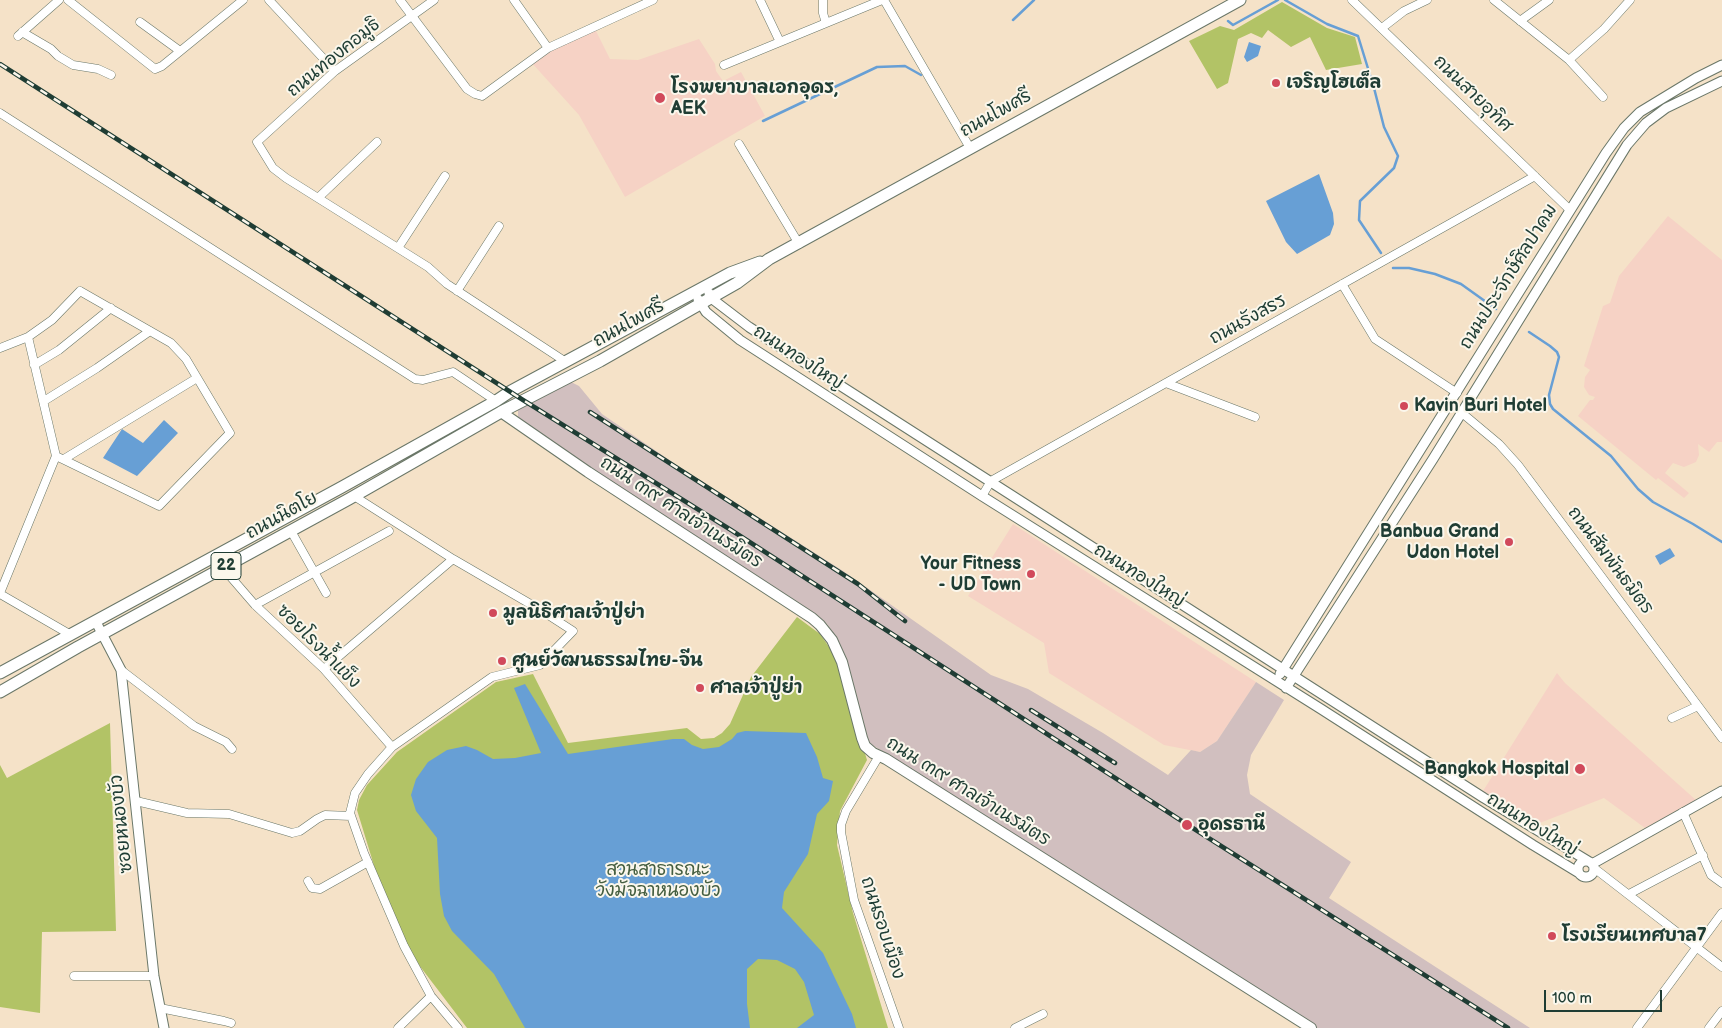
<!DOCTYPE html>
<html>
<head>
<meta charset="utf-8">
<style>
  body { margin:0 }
  #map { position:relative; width:1722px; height:1028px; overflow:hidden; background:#f5e2c8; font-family:"Balsamiq Sans",sans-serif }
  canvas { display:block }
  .scale { position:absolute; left:1544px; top:990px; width:118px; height:22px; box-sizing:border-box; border:2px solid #1f3d34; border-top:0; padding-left:6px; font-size:15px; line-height:18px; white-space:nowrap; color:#1f3d34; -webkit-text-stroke:4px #fbf7ec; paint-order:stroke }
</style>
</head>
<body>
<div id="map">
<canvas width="1722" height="1028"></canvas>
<div class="scale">100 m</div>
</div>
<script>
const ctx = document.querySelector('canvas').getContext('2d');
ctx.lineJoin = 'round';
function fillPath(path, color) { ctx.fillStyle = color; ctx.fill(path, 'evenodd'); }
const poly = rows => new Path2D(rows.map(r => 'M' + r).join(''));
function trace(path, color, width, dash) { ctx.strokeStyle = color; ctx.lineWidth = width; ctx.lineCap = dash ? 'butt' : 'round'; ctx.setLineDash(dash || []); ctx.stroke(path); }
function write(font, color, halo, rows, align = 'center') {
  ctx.font = font + ' "Balsamiq Sans","Playpen Sans Thai",sans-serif'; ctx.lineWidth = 4; ctx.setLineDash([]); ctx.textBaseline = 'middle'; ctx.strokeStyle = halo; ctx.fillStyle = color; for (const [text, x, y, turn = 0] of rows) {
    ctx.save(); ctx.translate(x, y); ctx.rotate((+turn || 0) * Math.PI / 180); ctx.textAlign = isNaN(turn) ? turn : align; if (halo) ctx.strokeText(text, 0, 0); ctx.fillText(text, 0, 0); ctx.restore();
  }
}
fillPath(poly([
  [595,29,610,59,638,60,699,39,715,64,716,71,723,81,741,72,765,116,625,197,579,115,531,62,549,50],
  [1668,216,1722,260,1722,442,1717,442,1709,452,1698,444,1699,455,1696,462,1684,467,1673,463,1665,473,1689,493,1684,498,1658,478,1656,480,1578,416,1590,400,1593,400,1595,397,1589,395,1584,387,1585,377,1590,370,1584,366,1603,306,1610,303,1619,276],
  [1013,524,1256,682,1217,741,1200,752,1164,745,1049,673,1044,643,968,596],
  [1557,673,1565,683,1697,801,1645,828,1604,798,1537,824,1483,791]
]), '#f6d2c5');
fillPath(poly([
  [569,381,579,386,602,414,678,466,843,571,991,675,1028,689,1103,733,1168,775,1191,750,1200,752,1217,741,1256,682,1284,700,1251,755,1247,775,1250,794,1351,862,1329,898,1530,1028,1317,1028,869,743,835,636,827,624,587,467,518,419,518,410,520,406]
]), '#d1bfbf');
fillPath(poly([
  [1282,2,1327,28,1355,37,1362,64,1326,70,1310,37,1291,47,1268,30,1262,38,1251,33,1238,39,1228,83,1217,89,1189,41,1220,26,1234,30],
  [797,617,820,634,834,654,867,760,840,811,837,845,853,913,888,1028,467,1028,419,965,404,940,376,872,357,810,359,800,367,785,397,752,496,682,533,674,568,743,687,728,701,739,714,738,722,733,730,724,751,677],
  [110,723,116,931,42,932,40,1013,0,1007,0,765,7,778]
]), '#b2c366');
fillPath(poly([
  [1249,42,1261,46,1258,56,1247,62,1244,57],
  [1319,174,1333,213,1334,224,1330,235,1297,254,1286,242,1266,201],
  [164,420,178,433,137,476,103,458,122,429,143,443],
  [1670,548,1675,556,1660,565,1655,556],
  [525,684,568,754,673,739,684,739,692,745,703,749,719,747,732,739,737,733,745,731,806,733,817,757,823,778,833,781,829,801,817,814,808,854,784,892,782,908,823,953,852,1014,856,1028,797,1028,814,1015,804,982,795,969,777,960,758,959,747,969,747,1004,750,1028,525,1028,494,974,452,931,444,916,440,894,437,838,416,811,411,795,416,779,428,762,447,750,466,746,477,750,493,759,515,758,541,753,514,688]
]), '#679fd5');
trace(poly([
  [1285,0,1327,24,1358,36,1374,88,1384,127,1398,156,1394,168,1360,201,1359,220,1381,253],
  [1013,20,1034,0],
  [1228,21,1233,25,1278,0],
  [763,121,877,67,905,66,921,75],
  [1393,268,1409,268,1435,274,1461,284,1496,309],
  [1529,332,1550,346,1557,352,1559,357,1549,395,1550,404,1553,409,1611,456,1638,489,1653,502,1693,524,1722,542]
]), '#679fd5', 2.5);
const minor = poly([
  [68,0,155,69,162,66,243,0],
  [269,0,335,71],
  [400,0,467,89,475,94,482,96,548,48,653,0],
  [434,0,335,71,257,142,273,168,286,178,428,267,447,284,566,362],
  [514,0,548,48],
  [760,0,780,42],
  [823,0,823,13,826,23],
  [884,0,970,148],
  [1352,0,1570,210],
  [1494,0,1569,60],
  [1520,21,1549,0],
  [140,22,180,51],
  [1382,28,1404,11,1427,0],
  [22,32,51,49,58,56,73,65,98,69,111,75],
  [18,36,59,0],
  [724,65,882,0],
  [1603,97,1569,60,1604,29,1630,0],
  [0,113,415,379,423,380,453,372,496,401],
  [739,144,799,244],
  [318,198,377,142],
  [398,248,445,176],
  [1342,284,1375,339,1457,393],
  [80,291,171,343,186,359,230,433,159,506,56,456,28,337,52,320,80,291],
  [457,291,499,226],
  [0,348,28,337],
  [34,365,59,350,111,308],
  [1166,383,1255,417],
  [44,401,97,368,150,331],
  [1462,413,1499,444,1518,465,1722,738],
  [64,459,197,378],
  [354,496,453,559,539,609,573,631,540,665,492,677,392,747,368,774,355,793,350,813,364,853,404,946,431,996,458,1028],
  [982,496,991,481,1535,176],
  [291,531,326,593],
  [223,568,255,605,324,669,392,747],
  [0,593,56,456],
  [0,594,71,635],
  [255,605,389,531],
  [324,669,453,559],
  [121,670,194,726,226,742,232,749],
  [1672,718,1698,706],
  [879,756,846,811,841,825,841,832,854,900,899,1028],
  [136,801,187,813,229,814,292,833,300,831,317,819,325,815,351,816],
  [1683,812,1711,875,1722,883],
  [1594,868,1722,967],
  [308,881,312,888,320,889,368,862],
  [1629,894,1703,855],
  [74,976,154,976],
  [160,1008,224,1021,231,1023],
  [398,1028,431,996],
  [1015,1028,1043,1014],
  [1637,1028,1722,913],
  [1709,1028,1722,1011]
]);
const tertiary = poly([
  [709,293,711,298,749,327,1484,798,1588,861],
  [698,299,706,312,740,340,982,496,1321,709,1533,845,1579,873],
  [96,622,121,670,154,976,164,1028],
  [1280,674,1606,153,1624,128,1640,112,1696,78,1722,65],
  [1286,688,1433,459,1627,145,1646,123,1666,108,1722,81],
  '1578 869a8 8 0 1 1 16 0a8 8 0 1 1-16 0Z',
  [1592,864,1722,791]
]);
const secondary = poly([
  [501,412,588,472,812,618,820,625,832,640,842,662,862,738,865,746,873,753,886,759,1311,1028]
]);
const primary = poly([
  [0,673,342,487,496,401,511,391,730,273,760,262],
  [0,692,78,647,349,499,501,412,600,361,737,283,769,259,1240,0]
]);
trace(minor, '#6a7768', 9);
trace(tertiary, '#6a7768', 11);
trace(secondary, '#6a7768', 12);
trace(primary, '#6a7768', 13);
trace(minor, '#fff', 8);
trace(tertiary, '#fff', 9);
trace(secondary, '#fff', 10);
trace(primary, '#fff', 11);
const rail = poly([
  [0,64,523,400,731,530,1188,825,1508,1028],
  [590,412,858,584,905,621],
  [1031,710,1115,763]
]);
trace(rail, '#1f3d34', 4.5);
trace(rail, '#fbf7ec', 2.5, [8]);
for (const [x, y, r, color] of [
  [1276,83,5,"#d1495b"],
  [660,98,6,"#d1495b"],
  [1404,406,5,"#d1495b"],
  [1509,542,5,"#d1495b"],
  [1031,574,5,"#d1495b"],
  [493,613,5,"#d1495b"],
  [502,661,5,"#d1495b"],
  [700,688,5,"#d1495b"],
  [1580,769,6,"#d1495b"],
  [1187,825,6,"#d1495b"],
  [1552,936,5,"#d1495b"]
]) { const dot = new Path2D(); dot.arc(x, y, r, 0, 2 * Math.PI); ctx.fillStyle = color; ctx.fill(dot); trace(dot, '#fbf7ec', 2); }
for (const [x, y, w] of [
  [226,566,30]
]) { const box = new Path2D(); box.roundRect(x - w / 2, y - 13.5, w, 27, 4); ctx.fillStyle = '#fbf7ec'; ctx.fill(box); trace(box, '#1f3d34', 1); }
write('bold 16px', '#1f3d34', null, [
  ["22",226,566]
]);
write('18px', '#1f3d34', '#fbf7ec', [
  ["ถนนทองคอมูธิ",334,58,-39],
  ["ถนนสายอุทิศ",1472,94,44],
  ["ถนนโพศรี",996,114,-29],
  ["ถนนประจักษ์ศิลปาคม",1509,277,-58],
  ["ถนนรังสรร",1248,320,-29],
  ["ถนนโพศรี",629,324,-29],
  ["ถนนทองใหญ่",798,358,33],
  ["ถนน ๓๙ ศาลเจ้าเนรมิตร",681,513,33],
  ["ถนนนิตโย",282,516,-29],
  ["ถนนสัมพันธมิตร",1610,561,53],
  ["ถนนทองใหญ่",1139,576,32],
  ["ซอยโรงน้ำแข็ง",318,647,45],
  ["ถนน ๓๙ ศาลเจ้าเนรมิตร",968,792,32],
  ["ซอยหนองบัว",122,824,-96],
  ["ถนนทองใหญ่",1532,825,32],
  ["ถนนรอบเมือง",882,928,72]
]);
write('bold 18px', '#1f3d34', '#fbf7ec', [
  ["เจริญโฮเต็ล",1286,83],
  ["โรงพยาบาลเอกอุดร,",671,88],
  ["AEK",671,109],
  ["Kavin Buri Hotel",1414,406],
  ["Banbua Grand",1499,532,"right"],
  ["Udon Hotel",1499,553,"right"],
  ["Your Fitness",1021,564,"right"],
  ["- UD Town",1021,585,"right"],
  ["มูลนิธิศาลเจ้าปู่ย่า",503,613],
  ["ศูนย์วัฒนธรรมไทย-จีน",512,661],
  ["ศาลเจ้าปู่ย่า",710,688],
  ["Bangkok Hospital",1569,769,"right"],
  ["อุดรธานี",1198,825],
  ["โรงเรียนเทศบาล7",1562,936]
], 'left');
write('18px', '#445e40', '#fbf7ec', [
  ["สวนสาธารณะ",658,870],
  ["วังมัจฉาหนองบัว",658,891]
]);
</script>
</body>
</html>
